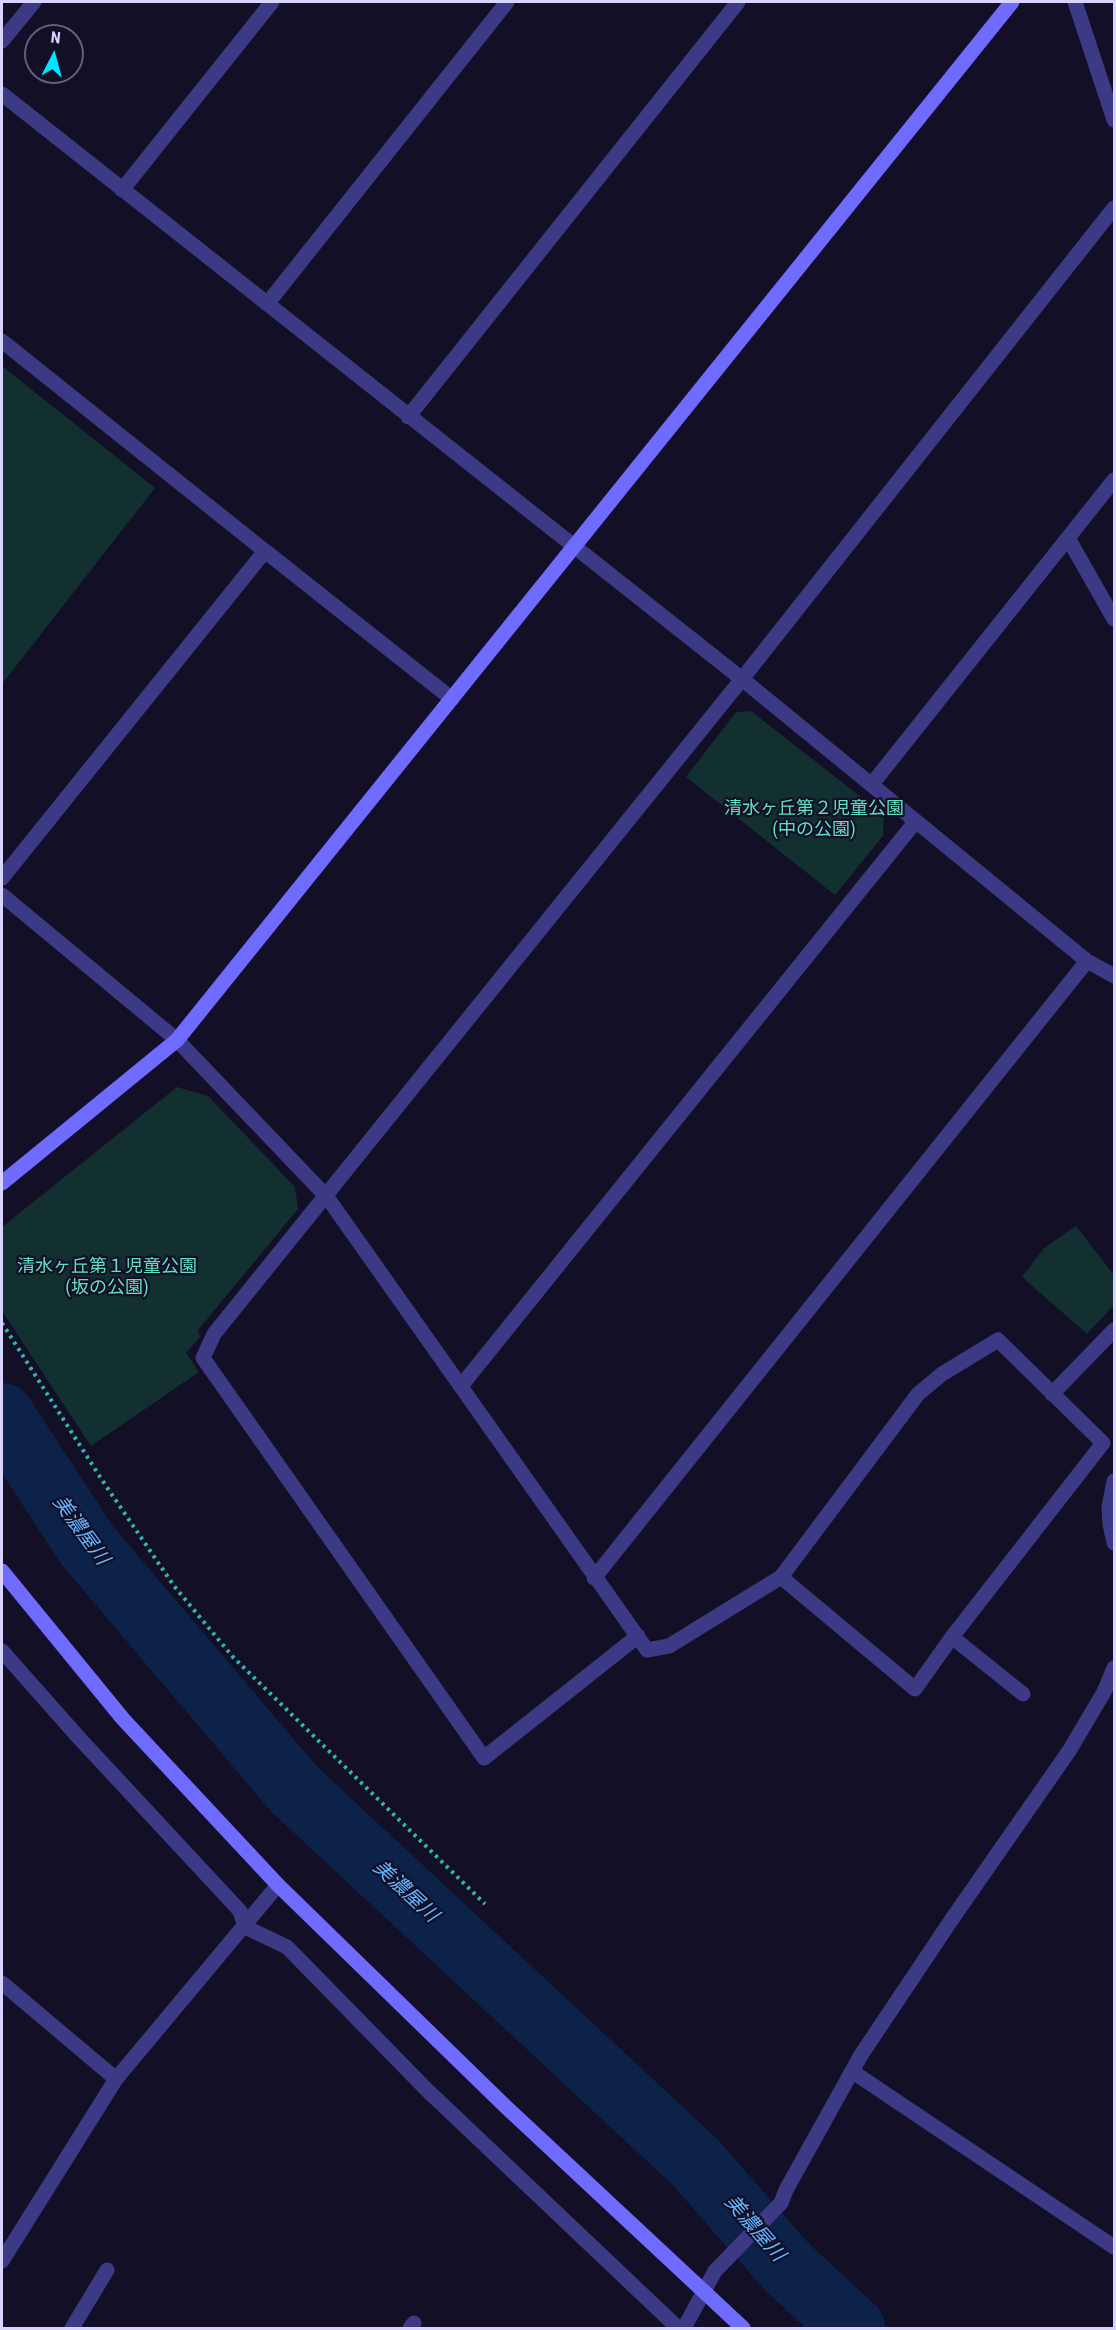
<!DOCTYPE html>
<html>
<head>
<meta charset="utf-8">
<style>
  body { margin:0 }
  #map { position:relative; width:1116px; height:2330px; overflow:hidden; background:#130f26; font-family:"Roboto Condensed",sans-serif }
  canvas { display:block }
  .frame { position:absolute; inset:0; border:3px solid #d9d4ff; pointer-events:none }
  .north { position:absolute; left:24px; top:24px; width:60px; height:60px; box-sizing:border-box; background:#130f26; border:2px solid #625e7d; border-radius:50%; rotate:6deg; font-size:16px; font-weight:700; line-height:24px; text-align:center; color:#d9d4ff }
  .north::after { content:''; display:block; margin:auto; width:21px; height:27px; background:#00e5ff; clip-path:polygon(50% 0,100% 100%,50% 72%,0 100%) }
</style>
</head>
<body>
<div id="map">
<canvas width="1116" height="2330"></canvas>
<div class="frame"></div>
<div class="north">N</div>
</div>
<script>
const ctx = document.querySelector('canvas').getContext('2d');
ctx.lineJoin = 'round';
function fillPath(path, color) { ctx.fillStyle = color; ctx.fill(path, 'evenodd'); }
const poly = rows => new Path2D(rows.map(r => 'M' + r).join(''));
function trace(path, color, width, dash) { ctx.strokeStyle = color; ctx.lineWidth = width; ctx.lineCap = dash ? 'butt' : 'round'; ctx.setLineDash(dash || []); ctx.stroke(path); }
function write(font, color, halo, rows, align = 'center') {
  ctx.font = font + ' "Roboto Condensed","Noto Sans JP",sans-serif'; ctx.lineWidth = 4.5; ctx.setLineDash([]); ctx.textBaseline = 'middle'; ctx.strokeStyle = halo; ctx.fillStyle = color; for (const [text, x, y, turn = 0] of rows) {
    ctx.save(); ctx.translate(x, y); ctx.rotate((+turn || 0) * Math.PI / 180); ctx.textAlign = isNaN(turn) ? turn : align; if (halo) ctx.strokeText(text, 0, 0); ctx.fillText(text, 0, 0); ctx.restore();
  }
}
fillPath(poly([
  [2,366,155,488,2,684],
  [751,711,884,815,883,836,835,895,686,777,736,712],
  [177,1087,208,1096,295,1187,298,1209,198,1330,200,1337,186,1353,199,1372,91,1446,2,1311,2,1227],
  [1076,1226,1114,1275,1114,1305,1087,1334,1022,1277,1044,1248]
]), '#12302f');
trace(poly([
  [2,1415,87,1545,294,1789,695,2162,787,2267,853,2328]
]), '#0c2248', 64);
trace(poly([
  [2,1323,102,1480,174,1586,233,1657,485,1904]
]), '#2fb8b0', 4, [3, 4.5]);
trace(poly([
  [72,2328,107,2270],
  [410,2328,414,2323]
]), '#3d3a85', 15);
trace(poly([
  [1075,2,1114,120],
  [2,41,34,2],
  [2,94,742,679,1087,961,1114,976],
  [122,190,272,2],
  [267,304,507,2],
  [2,341,265,551,2,878],
  [408,417,738,2],
  [1068,538,1114,619],
  [265,551,452,699],
  [872,784,1114,480],
  [2,895,177,1040,327,1197,647,1650,669,1646,781,1577,915,1689,952,1637,1103,1443,998,1340,942,1374,918,1394,781,1577],
  [461,1386,916,821],
  [1052,1394,1114,1330],
  [1114,1481,1109,1507,1110,1524,1114,1543],
  [594,1578,1087,961],
  [638,1636,484,1758,203,1358,214,1334,742,679,1114,208],
  [952,1637,1023,1694],
  [2,1651,80,1739,240,1911,245,1927,287,1947,427,2090,678,2328],
  [2,1983,116,2079],
  [853,2072,1114,2247],
  [2,2261,116,2079,278,1885],
  [684,2328,715,2271,781,2203,786,2190,861,2055,952,1919,1069,1751,1104,1692,1114,1668]
]), '#3d3a85', 15);
trace(poly([
  [2,1183,177,1040,1012,2],
  [2,1571,123,1719,278,1885,505,2106,743,2328]
]), '#6f6bff', 15);
write('18px', '#5fe0c0', '#130f26', [
  ["清水ヶ丘第２児童公園",814,809],
  ["(中の公園)",814,830],
  ["清水ヶ丘第１児童公園",107,1267],
  ["(坂の公園)",107,1288]
]);
write('italic 20px', '#62b6ff', '#130f26', [
  ["美濃屋川",80,1531,54],
  ["美濃屋川",405,1892,43],
  ["美濃屋川",754,2229,49]
]);
</script>
</body>
</html>
